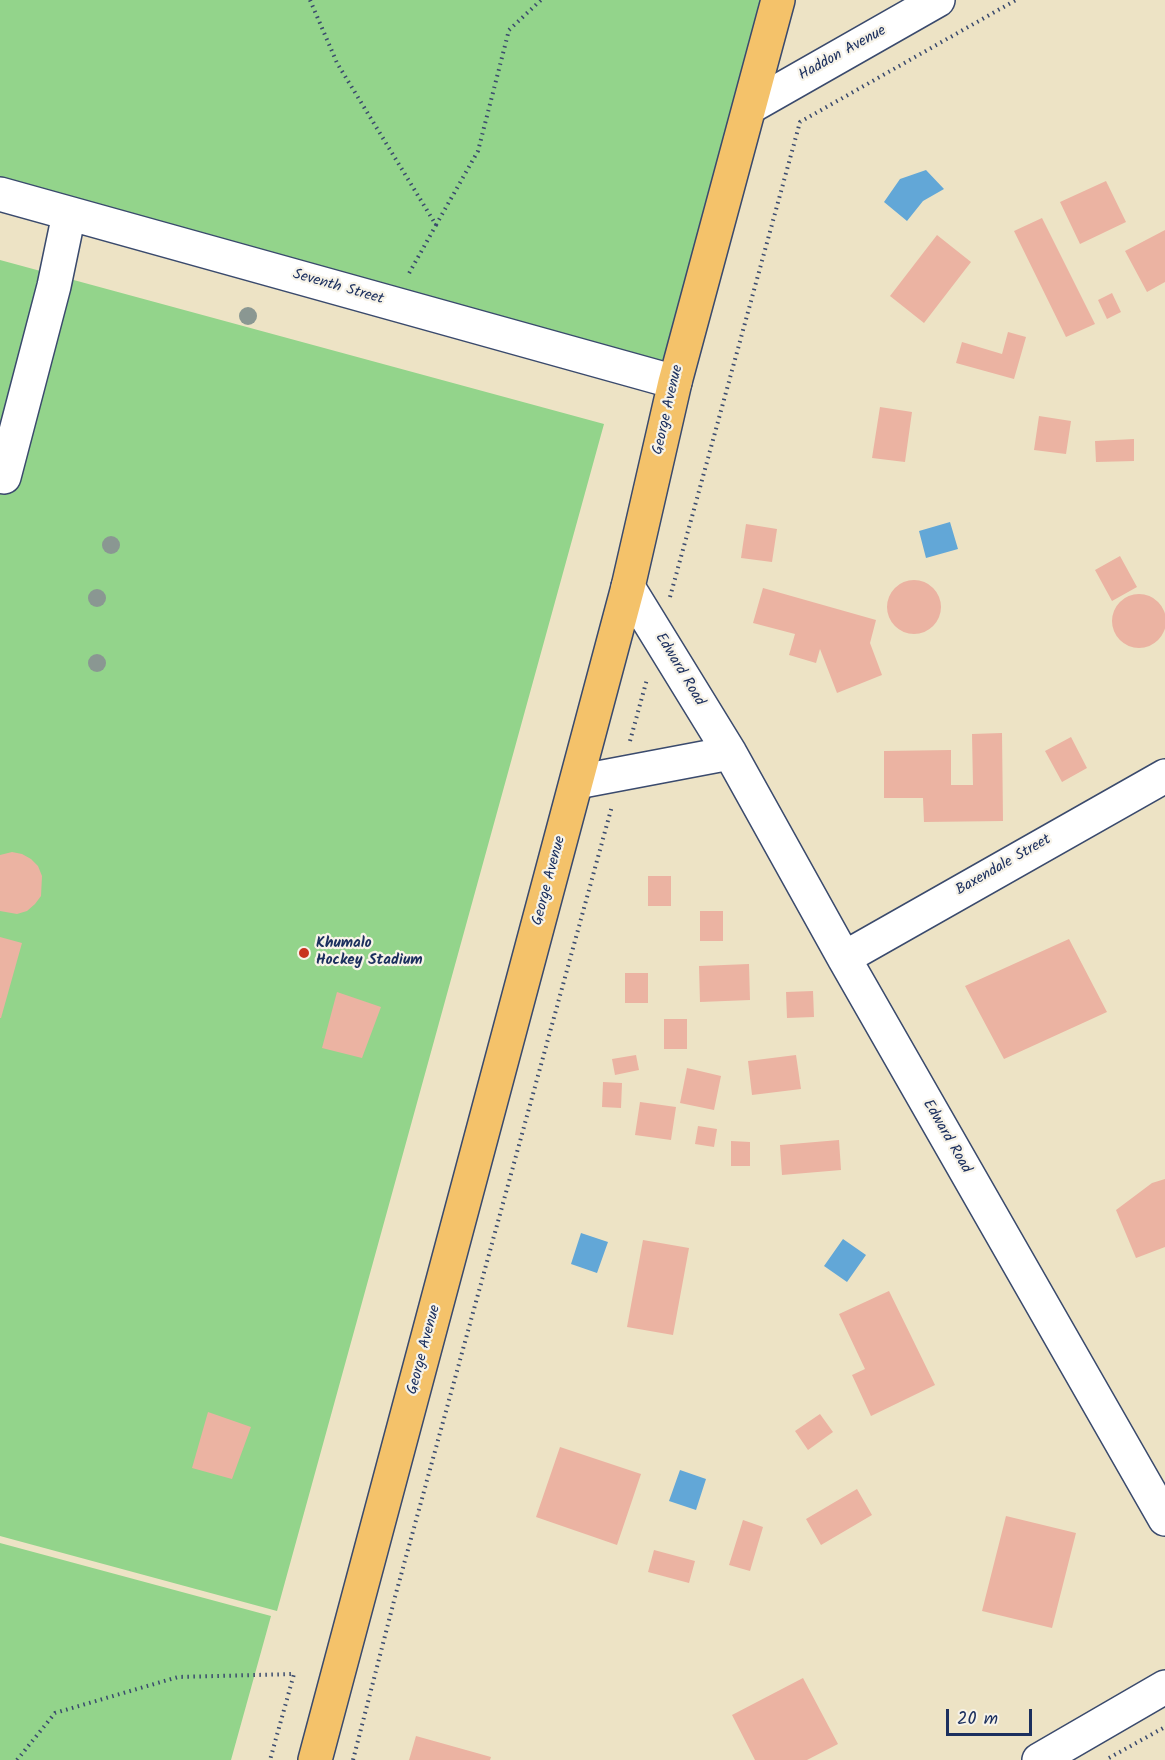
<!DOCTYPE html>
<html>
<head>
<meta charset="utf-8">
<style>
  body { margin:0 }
  #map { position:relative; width:1165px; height:1760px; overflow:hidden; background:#ede3c5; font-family:Kalam,sans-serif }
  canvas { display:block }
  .scale { position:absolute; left:946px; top:1709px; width:86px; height:27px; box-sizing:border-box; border:3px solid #1b2f5e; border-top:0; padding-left:8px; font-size:18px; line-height:21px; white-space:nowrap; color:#1b2f5e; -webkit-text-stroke:4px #f7f3e8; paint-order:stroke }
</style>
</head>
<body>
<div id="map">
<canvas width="1165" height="1760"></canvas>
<div class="scale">20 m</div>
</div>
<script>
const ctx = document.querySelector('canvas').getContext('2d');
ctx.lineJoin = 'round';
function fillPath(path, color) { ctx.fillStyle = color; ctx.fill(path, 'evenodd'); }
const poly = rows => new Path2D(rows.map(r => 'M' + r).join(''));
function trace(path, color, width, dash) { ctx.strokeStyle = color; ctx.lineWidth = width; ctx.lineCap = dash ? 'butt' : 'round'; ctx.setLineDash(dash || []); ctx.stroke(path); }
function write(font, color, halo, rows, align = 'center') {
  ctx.font = font + ' Kalam,sans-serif'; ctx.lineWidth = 4.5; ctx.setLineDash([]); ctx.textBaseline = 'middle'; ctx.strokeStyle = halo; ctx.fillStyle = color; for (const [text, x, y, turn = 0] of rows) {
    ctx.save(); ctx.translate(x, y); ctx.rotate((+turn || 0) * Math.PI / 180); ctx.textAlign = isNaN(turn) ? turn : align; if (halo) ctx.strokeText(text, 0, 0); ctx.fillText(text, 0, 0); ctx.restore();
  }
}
fillPath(poly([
  [0,0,770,0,675,382,0,198],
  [0,260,604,424,277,1611,0,1536],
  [0,1543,271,1616,231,1760,0,1760]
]), '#93d48b');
fillPath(poly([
  [926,170,944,189,923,201,907,221,884,202,900,179],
  [950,522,958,549,926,558,919,531],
  [581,1233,608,1242,597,1273,571,1264],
  [843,1239,866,1255,847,1282,824,1266],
  [680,1470,706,1479,696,1510,669,1501]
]), '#62a7d7');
fillPath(poly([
  [1106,181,1126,222,1080,244,1060,202],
  [1042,218,1095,324,1066,337,1014,231],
  [1165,230,1165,282,1147,292,1125,251],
  [937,235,971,262,924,323,890,296],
  [1112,293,1121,312,1107,319,1098,300],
  [1008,332,1026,337,1014,379,956,363,962,342,1002,354],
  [880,407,912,412,905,462,872,458],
  [1039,416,1071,421,1066,454,1034,450],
  [1134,439,1134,461,1096,462,1095,441],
  [746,524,777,529,772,562,741,558],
  [1120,556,1137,587,1112,601,1095,570],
  '887 607a27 27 0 1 1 54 0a27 27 0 1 1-54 0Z',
  [763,588,876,620,870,643,882,675,837,693,820,649,816,663,789,655,795,634,753,623],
  '1112 621a27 27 0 1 1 54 0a27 27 0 1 1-54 0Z',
  [1002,733,1003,821,924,822,923,798,884,798,884,751,951,750,951,785,973,785,972,734],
  [1071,737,1087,768,1062,782,1045,751],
  [12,852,22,854,31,859,38,866,42,876,41,896,35,904,27,911,17,914,0,911,0,855],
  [648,876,671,876,671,906,648,906],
  [700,911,723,911,723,941,700,941],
  [0,937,22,943,1,1018,0,1018],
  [1069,939,1107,1012,1004,1059,965,986],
  [749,964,750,1000,700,1002,699,966],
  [625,973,648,973,648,1003,625,1003],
  [813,991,814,1017,787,1018,786,992],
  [337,992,381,1007,362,1058,322,1048],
  [664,1019,687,1019,687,1049,664,1049],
  [636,1055,639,1070,615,1075,612,1059],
  [796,1055,801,1089,752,1095,748,1061],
  [687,1068,721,1076,714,1110,680,1103],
  [603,1082,622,1083,621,1108,602,1107],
  [640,1102,676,1107,671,1140,635,1135],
  [698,1126,717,1129,714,1147,695,1144],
  [839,1140,841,1170,782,1175,780,1145],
  [731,1141,750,1142,750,1166,731,1166],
  [1165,1179,1165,1247,1136,1258,1116,1210,1152,1183],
  [643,1240,689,1248,673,1335,627,1327],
  [889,1291,935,1385,871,1416,852,1375,865,1369,839,1314],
  [208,1412,251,1427,232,1479,192,1468],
  [820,1414,833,1432,808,1450,795,1431],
  [560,1447,641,1474,617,1545,536,1517],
  [857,1489,872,1515,821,1545,806,1519],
  [1006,1516,1076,1533,1052,1628,982,1611],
  [743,1520,763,1527,750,1571,729,1565],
  [654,1550,695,1561,689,1583,648,1572],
  [803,1678,838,1744,807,1760,755,1760,732,1715],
  [416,1736,491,1757,490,1760,409,1760]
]), '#ebb3a2');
const minor = poly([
  [750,107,938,0],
  [0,194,675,382],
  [4,477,54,286,69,214],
  [628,587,730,753,844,958,1165,1519],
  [577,782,730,753],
  [844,958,1165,776],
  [1039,1760,1165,1687]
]);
const major = poly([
  [315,1760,628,587,675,382,778,0]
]);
trace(minor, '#3a4a6d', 36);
trace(major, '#3a4a6d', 36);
trace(poly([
  [310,0,337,63,436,225,407,277],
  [436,225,478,151,509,30,541,0],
  [670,597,800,122,1016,0],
  [630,741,647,679],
  [1109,1758,1165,1727],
  [17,1760,55,1713,178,1677,294,1674,270,1760],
  [353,1760,395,1597,612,806]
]), '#3a4a6d', 4, [1.5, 4.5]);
trace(minor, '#fff', 33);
trace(major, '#f4c26a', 33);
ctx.fillStyle = '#8a9792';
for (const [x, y] of [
  [248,316],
  [111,545],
  [97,598],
  [97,663]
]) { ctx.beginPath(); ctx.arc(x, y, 9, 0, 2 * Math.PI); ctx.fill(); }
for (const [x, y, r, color] of [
  [304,953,6,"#c8321e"]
]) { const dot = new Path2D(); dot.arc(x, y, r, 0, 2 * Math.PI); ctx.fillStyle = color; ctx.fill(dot); trace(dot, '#f7f3e8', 2); }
write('15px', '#1b2f5e', '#f7f3e8', [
  ["Haddon Avenue",843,54,-29],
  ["Seventh Street",338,288,16],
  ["George Avenue",669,410,-77],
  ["Edward Road",679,670,59],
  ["Baxendale Street",1004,866,-30],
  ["George Avenue",550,881,-75],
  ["Edward Road",946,1137,60],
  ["George Avenue",425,1350,-75]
]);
write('bold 15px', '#1b2f5e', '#f7f3e8', [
  ["Khumalo",316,944],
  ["Hockey Stadium",316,961]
], 'left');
</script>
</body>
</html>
